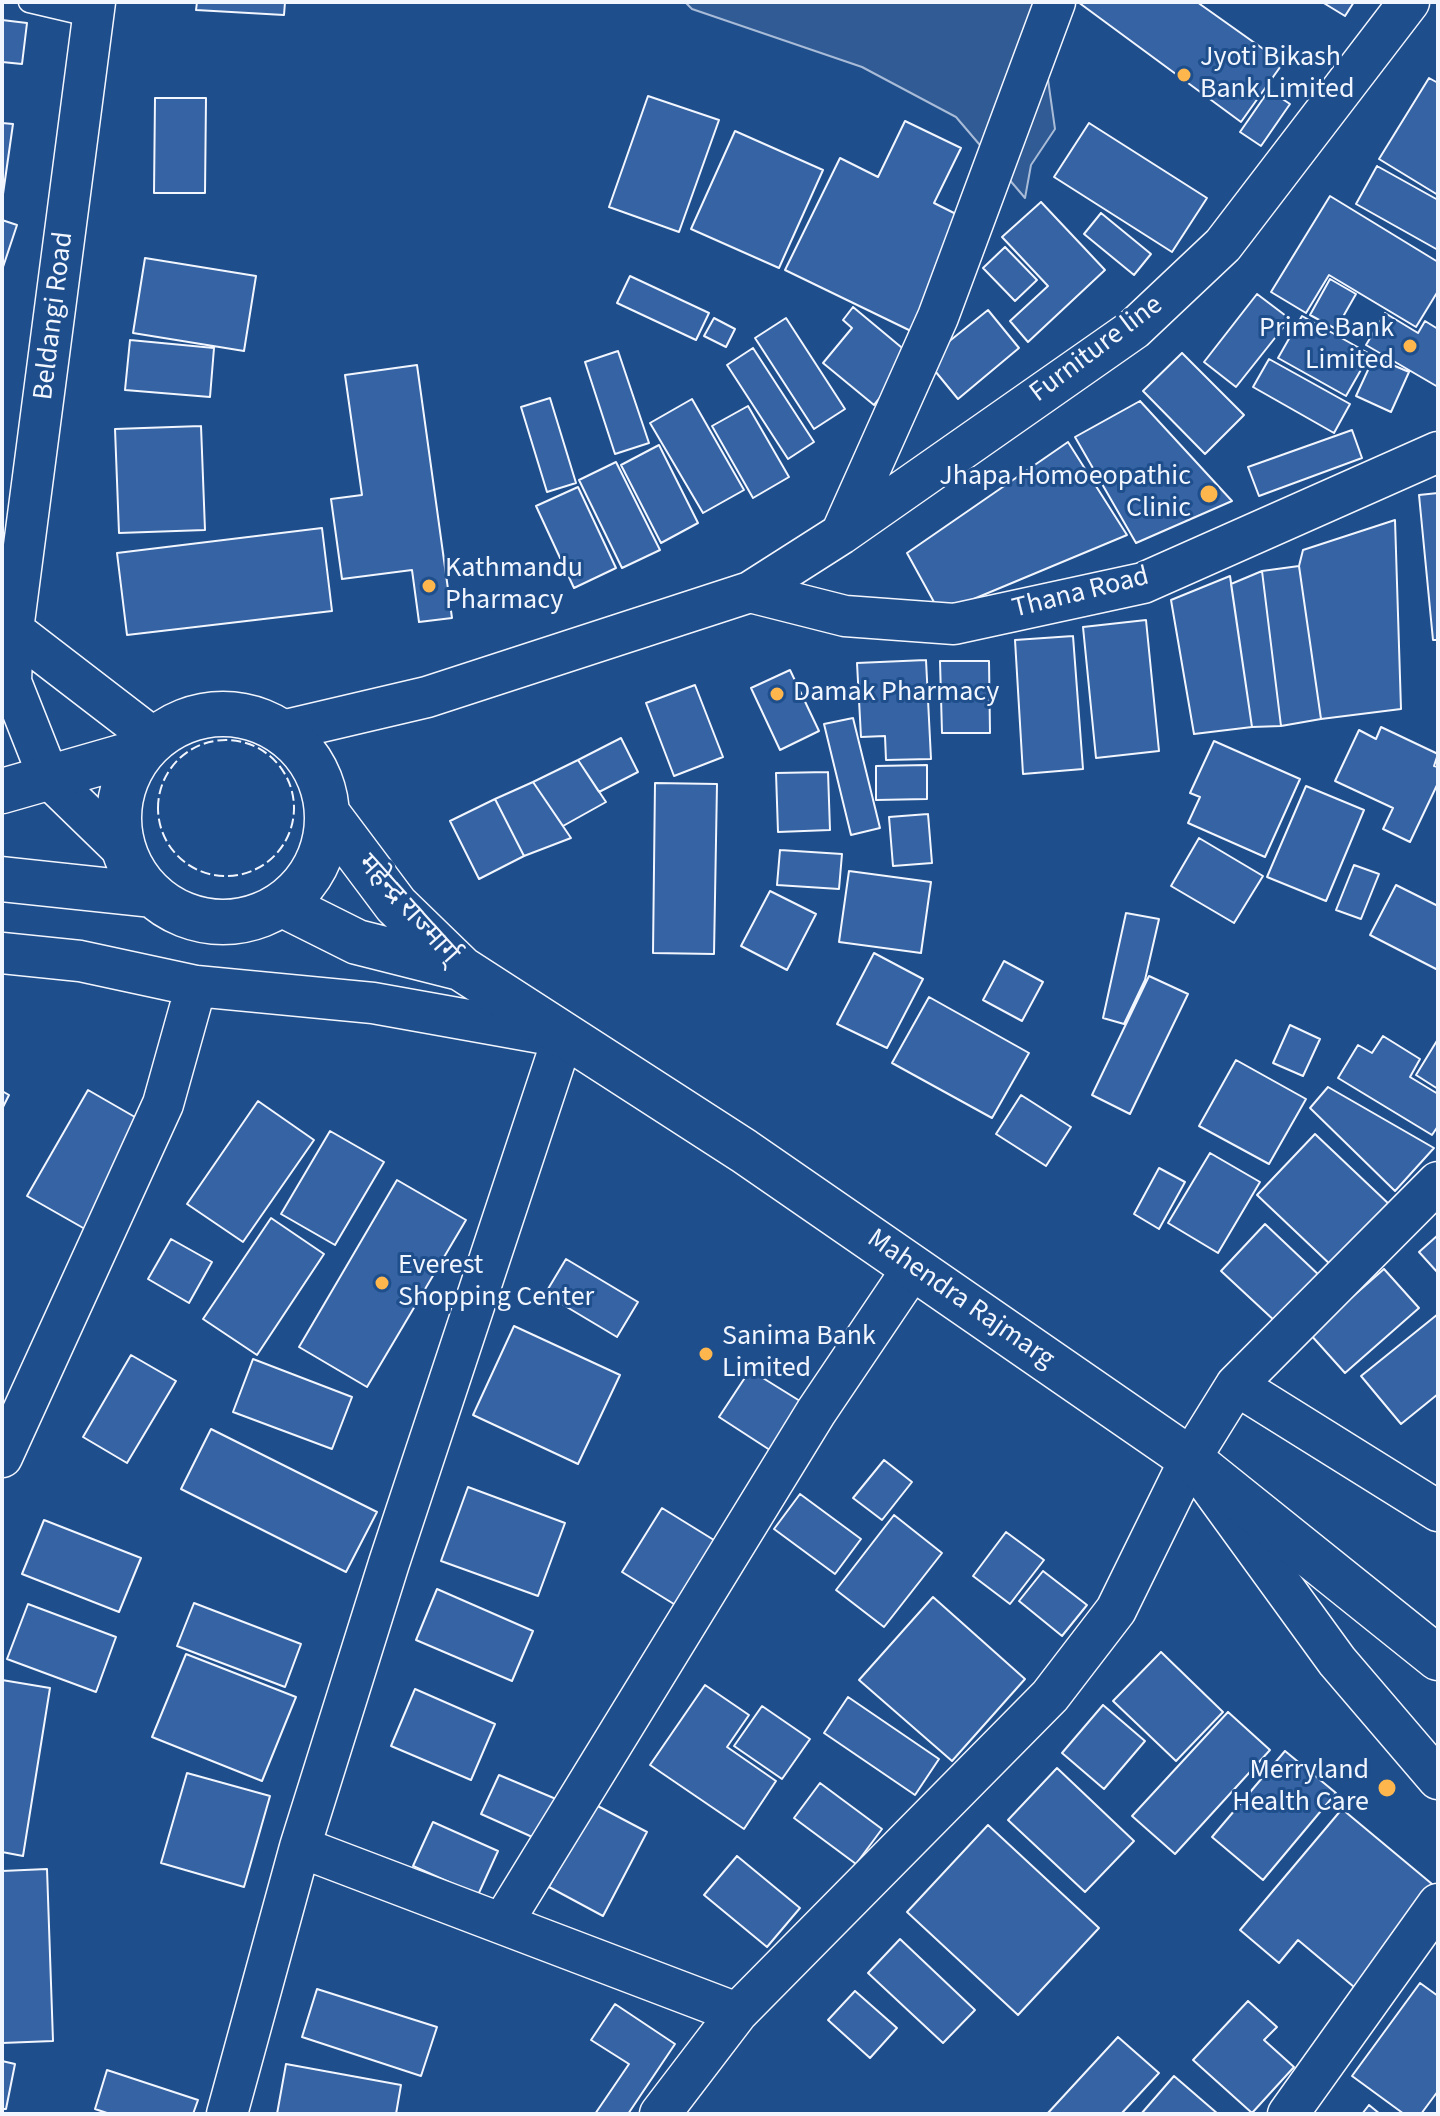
<!DOCTYPE html>
<html>
<head>
<meta charset="utf-8">
<style>
  body { margin:0 }
  #map { position:relative; width:1440px; height:2116px; overflow:hidden; background:#1f4e8c; font-family:"Source Sans 3",sans-serif }
  canvas { display:block }
  .frame { position:absolute; inset:0; border:4px solid #f2f6ff; pointer-events:none }
</style>
</head>
<body>
<div id="map">
<canvas width="1440" height="2116"></canvas>
<div class="frame"></div>
</div>
<script>
const ctx = document.querySelector('canvas').getContext('2d');
ctx.lineJoin = 'round';
function fillPath(path, color) { ctx.fillStyle = color; ctx.fill(path, 'evenodd'); }
const poly = rows => new Path2D(rows.map(r => 'M' + r).join(''));
function trace(path, color, width, dash) { ctx.strokeStyle = color; ctx.lineWidth = width; ctx.lineCap = dash ? 'butt' : 'round'; ctx.setLineDash(dash || []); ctx.stroke(path); }
function write(font, color, halo, rows, align = 'center') {
  ctx.font = font + ' "Source Sans 3","Noto Sans Devanagari",sans-serif'; ctx.lineWidth = 6; ctx.setLineDash([]); ctx.textBaseline = 'middle'; ctx.strokeStyle = halo; ctx.fillStyle = color; for (const [text, x, y, turn = 0] of rows) {
    ctx.save(); ctx.translate(x, y); ctx.rotate((+turn || 0) * Math.PI / 180); ctx.textAlign = isNaN(turn) ? turn : align; if (halo) ctx.strokeText(text, 0, 0); ctx.fillText(text, 0, 0); ctx.restore();
  }
}
const built = poly([
  [685,2,1037,2,1055,129,1031,165,1025,198,956,117,862,67,692,9,685,2]
]);
fillPath(built, '#305b95');
trace(built, '#a8bbd7', 2);
const building = poly([
  [197,2,285,2,284,15,196,10,197,2],
  [1078,2,1197,2,1283,63,1241,122,1078,2],
  [1322,2,1354,2,1345,16,1322,2],
  [2,20,27,23,22,64,2,62,2,20],
  [1429,78,1438,83,1438,195,1379,159,1429,78],
  [1269,90,1290,104,1261,146,1240,132,1269,90],
  [648,96,719,120,679,232,609,207,648,96],
  [155,98,206,98,205,193,154,193,155,98],
  [905,121,961,148,934,203,968,220,913,332,785,270,840,158,878,177,905,121],
  [2,123,13,124,3,194,2,194,2,123],
  [1089,123,1207,198,1172,252,1054,177,1089,123],
  [735,131,823,170,779,268,691,229,735,131],
  [1377,166,1438,200,1438,250,1356,204,1377,166],
  [1330,196,1438,262,1438,291,1416,327,1329,275,1306,313,1271,292,1330,196],
  [1041,202,1105,270,1028,342,1010,321,1048,286,1002,237,1041,202],
  [1101,213,1151,254,1134,275,1084,234,1101,213],
  [2,220,17,225,3,267,2,267,2,220],
  [1005,247,1037,280,1015,301,983,268,1005,247],
  [145,258,256,276,244,351,133,333,145,258],
  [630,276,709,313,696,340,617,303,630,276],
  [1330,279,1356,294,1336,329,1310,315,1330,279],
  [1257,294,1290,319,1236,387,1204,362,1257,294],
  [853,307,913,357,874,405,823,363,852,328,843,320,853,307],
  [988,310,1019,348,958,399,926,360,988,310],
  [1385,313,1418,333,1425,321,1438,329,1438,387,1366,345,1385,313],
  [1302,316,1370,354,1346,396,1278,358,1302,316],
  [714,318,735,329,726,347,704,336,714,318],
  [786,318,845,409,814,429,755,338,786,318],
  [130,340,214,348,210,397,125,390,130,340],
  [753,348,814,442,788,459,727,365,753,348],
  [618,351,649,443,615,454,585,362,618,351],
  [1182,353,1244,415,1205,454,1143,391,1182,353],
  [1374,357,1409,372,1391,412,1356,396,1374,357],
  [1269,359,1350,404,1334,433,1253,387,1269,359],
  [417,365,452,618,419,622,412,570,342,579,331,499,362,495,345,375,417,365],
  [550,398,576,483,547,492,521,407,550,398],
  [692,399,744,490,703,513,650,423,692,399],
  [1140,401,1232,501,1136,543,1075,437,1140,401],
  [748,406,789,477,753,498,712,426,748,406],
  [201,426,205,530,119,533,115,429,201,426],
  [1352,430,1362,458,1259,496,1248,467,1352,430],
  [1068,442,1127,535,940,613,907,553,1068,442],
  [659,445,698,523,661,543,621,465,659,445],
  [616,462,660,550,622,568,579,480,616,462],
  [578,487,616,568,574,588,536,506,578,487],
  [1438,493,1438,640,1433,640,1419,495,1438,493],
  [1395,520,1401,709,1321,719,1299,566,1303,550,1395,520],
  [322,528,332,611,127,635,117,553,322,528],
  [1299,566,1321,719,1281,726,1262,571,1299,566],
  [1262,571,1281,726,1252,727,1231,584,1262,571],
  [1230,576,1252,727,1194,734,1171,600,1230,576],
  [1146,620,1159,751,1096,758,1083,627,1146,620],
  [1073,636,1083,769,1023,774,1015,640,1073,636],
  [926,660,931,759,886,760,885,736,861,737,857,663,926,660],
  [940,661,989,661,990,733,942,733,940,661],
  [790,670,819,731,780,750,751,688,790,670],
  [695,685,723,757,674,776,646,703,695,685],
  [853,718,880,828,851,835,824,724,853,718],
  [1381,727,1438,754,1434,766,1438,767,1438,783,1410,842,1383,829,1393,808,1335,781,1359,730,1376,739,1381,727],
  [621,738,638,772,599,792,578,760,621,738],
  [1214,741,1300,779,1265,857,1188,823,1200,797,1190,793,1214,741],
  [578,760,606,802,563,826,533,782,578,760],
  [927,765,927,799,876,800,876,766,927,765],
  [828,772,830,830,778,832,776,773,828,772],
  [533,782,571,838,524,856,495,799,533,782],
  [655,783,717,784,714,954,653,953,655,783],
  [1306,786,1364,810,1326,901,1267,877,1306,786],
  [495,799,524,856,479,879,450,821,495,799],
  [928,814,932,863,893,866,889,817,928,814],
  [1199,838,1263,876,1234,923,1171,886,1199,838],
  [780,850,842,854,839,889,777,885,780,850],
  [1354,865,1379,874,1361,919,1336,910,1354,865],
  [849,871,931,882,921,953,839,942,849,871],
  [1396,885,1438,906,1438,970,1370,935,1396,885],
  [770,891,816,914,787,970,741,946,770,891],
  [1126,913,1159,919,1145,980,1124,1024,1103,1018,1126,913],
  [874,953,923,979,887,1048,837,1024,874,953],
  [1004,961,1043,982,1022,1021,983,1000,1004,961],
  [1149,976,1188,994,1130,1114,1092,1095,1149,976],
  [929,997,1029,1053,992,1118,892,1063,929,997],
  [1290,1025,1320,1039,1303,1076,1273,1063,1290,1025],
  [1383,1036,1420,1059,1410,1077,1438,1094,1438,1126,1432,1135,1338,1078,1358,1045,1372,1053,1383,1036],
  [1438,1039,1438,1089,1416,1075,1438,1039],
  [1236,1060,1306,1099,1269,1164,1199,1126,1236,1060],
  [1328,1087,1434,1148,1395,1191,1310,1108,1328,1087],
  [88,1090,147,1124,85,1229,27,1196,88,1090],
  [2,1091,9,1095,2,1109,2,1091],
  [1021,1095,1071,1127,1046,1166,996,1134,1021,1095],
  [258,1101,314,1140,243,1242,187,1204,258,1101],
  [330,1131,384,1162,335,1245,281,1214,330,1131],
  [1315,1134,1391,1206,1333,1267,1257,1195,1315,1134],
  [1210,1153,1260,1182,1218,1253,1168,1223,1210,1153],
  [1159,1168,1185,1182,1159,1229,1134,1214,1159,1168],
  [397,1180,466,1220,367,1387,299,1347,397,1180],
  [271,1218,324,1254,257,1355,203,1319,271,1218],
  [1265,1224,1321,1277,1277,1323,1221,1271,1265,1224],
  [1438,1235,1438,1273,1419,1252,1438,1235],
  [171,1239,212,1262,189,1303,148,1279,171,1239],
  [566,1259,638,1302,617,1337,545,1294,566,1259],
  [1384,1269,1419,1308,1345,1373,1310,1334,1384,1269],
  [1438,1314,1438,1394,1401,1424,1361,1376,1438,1314],
  [514,1326,620,1375,578,1464,473,1415,514,1326],
  [131,1355,176,1381,127,1463,83,1437,131,1355],
  [253,1359,352,1397,332,1449,233,1412,253,1359],
  [750,1370,808,1406,776,1454,719,1417,750,1370],
  [211,1429,377,1512,346,1572,181,1489,211,1429],
  [884,1460,912,1482,882,1520,853,1498,884,1460],
  [468,1487,565,1523,538,1596,441,1561,468,1487],
  [800,1494,861,1539,835,1574,774,1529,800,1494],
  [662,1508,722,1545,682,1609,622,1572,662,1508],
  [894,1515,942,1553,884,1627,836,1590,894,1515],
  [44,1520,141,1558,119,1612,22,1574,44,1520],
  [1006,1532,1044,1560,1010,1604,973,1576,1006,1532],
  [1043,1571,1087,1605,1062,1636,1019,1601,1043,1571],
  [437,1589,533,1631,512,1681,416,1640,437,1589],
  [933,1597,1025,1679,952,1761,859,1680,933,1597],
  [194,1603,301,1644,285,1687,177,1646,194,1603],
  [28,1604,116,1637,96,1692,7,1659,28,1604],
  [1161,1652,1223,1712,1176,1761,1113,1701,1161,1652],
  [186,1654,296,1697,262,1781,152,1737,186,1654],
  [2,1680,50,1688,23,1856,2,1852,2,1680],
  [705,1685,749,1715,727,1747,776,1781,744,1829,650,1765,705,1685],
  [415,1689,495,1724,471,1780,391,1746,415,1689],
  [848,1697,939,1759,915,1795,824,1733,848,1697],
  [1103,1705,1145,1741,1104,1789,1062,1753,1103,1705],
  [762,1706,810,1739,782,1779,734,1746,762,1706],
  [1228,1712,1270,1750,1175,1854,1132,1816,1228,1712],
  [1285,1751,1336,1793,1263,1880,1212,1837,1285,1751],
  [1057,1768,1134,1841,1085,1892,1008,1820,1057,1768],
  [187,1773,270,1796,244,1887,161,1863,187,1773],
  [499,1775,556,1799,539,1840,481,1814,499,1775],
  [820,1783,882,1829,856,1864,794,1818,820,1783],
  [594,1804,647,1832,603,1916,549,1887,594,1804],
  [1342,1809,1438,1889,1360,1992,1298,1940,1279,1963,1240,1930,1342,1809],
  [433,1822,498,1851,478,1895,413,1866,433,1822],
  [988,1825,1099,1928,1018,2015,907,1912,988,1825],
  [737,1856,800,1908,767,1947,704,1895,737,1856],
  [47,1869,53,2041,2,2043,2,1871,47,1869],
  [900,1939,975,2010,943,2043,868,1973,900,1939],
  [1420,1983,1438,1996,1438,2091,1421,2114,1404,2114,1352,2076,1420,1983],
  [317,1989,437,2027,421,2076,302,2037,317,1989],
  [855,1991,897,2028,870,2058,828,2020,855,1991],
  [1248,2001,1277,2027,1264,2040,1294,2067,1252,2113,1193,2060,1248,2001],
  [615,2004,675,2044,628,2114,595,2114,629,2064,591,2040,615,2004],
  [1118,2037,1159,2073,1121,2114,1047,2114,1118,2037],
  [2,2061,15,2064,6,2109,2,2109,2,2061],
  [286,2064,401,2085,396,2114,277,2114,286,2064],
  [107,2070,198,2100,193,2114,110,2114,95,2109,107,2070],
  [1174,2076,1218,2114,1141,2114,1174,2076],
  [1369,2105,1380,2114,1362,2114,1369,2105]
]);
fillPath(building, '#3563a3');
trace(building, '#f2f6ff', 2);
const lane = poly([
  [29,2,93,17]
]);
const street = poly([
  [95,2,13,630,11,682,49,778,120,847],
  [841,534,938,317,1055,2],
  [750,592,845,616,954,624,1143,583,1438,452],
  [13,630,156,740],
  [282,731,427,697,750,592,841,534,1134,329,1223,245,1409,2],
  [2,953,80,961,196,986,373,1003,563,1037,389,1563,300,1847,227,2114],
  [1236,1385,1438,1511],
  [2,1457,163,1104,196,986],
  [1207,1482,1337,1661,1438,1779],
  [300,1847,737,2013],
  [503,1922,816,1412,913,1268],
  [660,2114,737,2013,1050,1696,1116,1610,1190,1459,1236,1385,1438,1182],
  [1288,2114,1438,1904]
]);
const highway = poly([
  '119 818a104 104 0 1 1 208 0a104 104 0 1 1-208 0Z',
  [2,791,142,751],
  [330,817,396,905,462,969,744,1151,1190,1459,1438,1658],
  [2,879,151,895],
  [285,906,357,942,460,968]
]);
trace(lane, '#f2f6ff', 23);
trace(street, '#f2f6ff', 43);
trace(highway, '#f2f6ff', 47);
trace(lane, '#1f4e8c', 20);
trace(street, '#1f4e8c', 40);
trace(highway, '#1f4e8c', 44);
trace(poly([
  '158 808a68 68 0 1 1 136 0a68 68 0 1 1-136 0Z'
]), '#f2f6ff', 2, [10, 4]);
for (const [x, y, r, color] of [
  [1184,75,8,"#ffb74d"],
  [1410,346,8,"#ffb74d"],
  [1209,494,10,"#ffb74d"],
  [429,586,8,"#ffb74d"],
  [777,694,8,"#ffb74d"],
  [382,1283,8,"#ffb74d"],
  [706,1354,8,"#ffb74d"],
  [1387,1788,10,"#ffb74d"]
]) { const dot = new Path2D(); dot.arc(x, y, r, 0, 2 * Math.PI); ctx.fillStyle = color; ctx.fill(dot); trace(dot, '#1f4e8c', 3); }
write('28px', '#f2f6ff', '#1f4e8c', [
  ["Jyoti Bikash",1200,59],
  ["Bank Limited",1200,91],
  ["Prime Bank",1394,330,"right"],
  ["Limited",1394,362,"right"],
  ["Jhapa Homoeopathic",1191,478,"right"],
  ["Clinic",1191,510,"right"],
  ["Kathmandu",445,570],
  ["Pharmacy",445,602],
  ["Damak Pharmacy",793,694],
  ["Everest",398,1267],
  ["Shopping Center",398,1299],
  ["Sanima Bank",722,1338],
  ["Limited",722,1370],
  ["Merryland",1369,1772,"right"],
  ["Health Care",1369,1804,"right"]
], 'left');
write('28px', '#f2f6ff', '#1f4e8c', [
  ["Beldangi Road",55,316,-83],
  ["Furniture line",1097,350,-37],
  ["Thana Road",1081,594,-14],
  ["महेन्द्र राज्मार्ग्",407,910,48],
  ["Mahendra Rajmarg",960,1300,35]
]);
</script>
</body>
</html>
